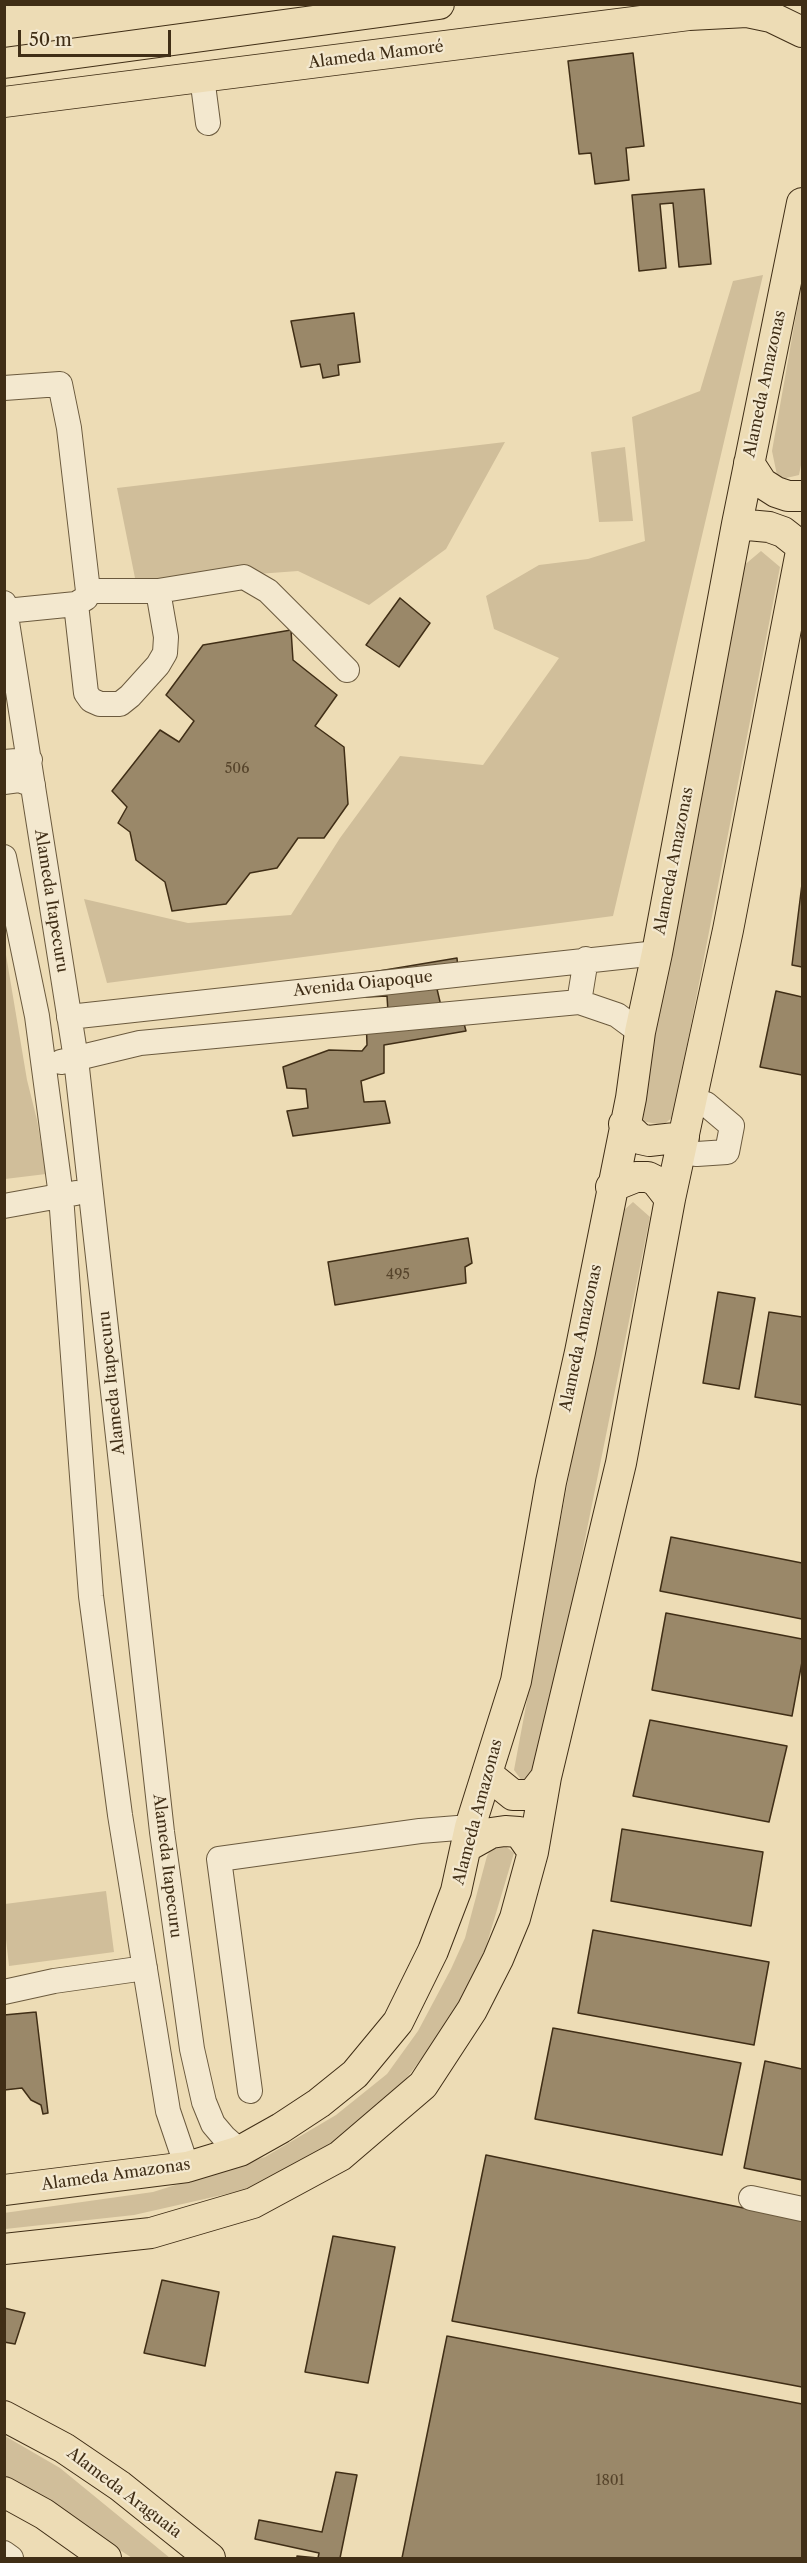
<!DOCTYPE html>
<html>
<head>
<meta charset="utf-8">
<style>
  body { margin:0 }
  #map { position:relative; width:807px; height:2563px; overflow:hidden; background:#eddcb5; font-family:"Libre Caslon Text",serif }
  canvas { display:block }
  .frame { position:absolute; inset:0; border:6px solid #402e16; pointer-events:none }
  .scale { position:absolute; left:18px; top:30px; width:153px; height:27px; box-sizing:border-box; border:3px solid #402e16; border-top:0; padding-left:8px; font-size:18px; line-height:21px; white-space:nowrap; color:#402e16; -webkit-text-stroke:4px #f3e8cf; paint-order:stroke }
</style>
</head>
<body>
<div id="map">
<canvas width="807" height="2563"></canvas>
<div class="frame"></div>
<div class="scale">50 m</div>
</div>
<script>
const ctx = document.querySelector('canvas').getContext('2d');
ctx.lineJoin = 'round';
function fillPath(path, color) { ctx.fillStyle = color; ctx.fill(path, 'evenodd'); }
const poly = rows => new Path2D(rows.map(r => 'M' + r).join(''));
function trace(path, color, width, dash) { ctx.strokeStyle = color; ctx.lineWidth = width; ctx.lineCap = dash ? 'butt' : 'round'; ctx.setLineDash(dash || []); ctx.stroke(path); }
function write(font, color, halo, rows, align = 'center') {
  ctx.font = font + ' "Libre Caslon Text",serif'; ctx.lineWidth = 4.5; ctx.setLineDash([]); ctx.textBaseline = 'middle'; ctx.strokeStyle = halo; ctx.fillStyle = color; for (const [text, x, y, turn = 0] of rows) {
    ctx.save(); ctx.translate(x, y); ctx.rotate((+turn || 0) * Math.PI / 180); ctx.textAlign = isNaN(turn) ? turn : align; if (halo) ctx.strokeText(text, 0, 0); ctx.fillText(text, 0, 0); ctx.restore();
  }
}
fillPath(poly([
  [763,275,613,916,107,983,84,899,188,923,291,915,340,838,400,756,483,765,559,658,494,629,486,596,539,565,588,559,645,541,632,417,700,391,733,281],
  [802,281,802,460,799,475,778,480,772,451],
  [505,442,446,549,369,605,298,571,136,583,117,488],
  [625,447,633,521,599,522,591,452],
  [761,551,780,567,673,1117,663,1125,641,1121,640,1073,742,567],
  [4,943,27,1080,37,1120,46,1174,5,1179],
  [633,1202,650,1217,537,1777,528,1789,514,1770,591,1357,623,1211],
  [503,1844,514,1853,479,1970,454,2015,403,2083,357,2126,327,2147,253,2188,134,2215,5,2229,4,2213,153,2192,265,2157,336,2115,387,2074,418,2031,451,1969,465,1938,487,1856,493,1845],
  [106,1891,114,1952,9,1966,5,1930,5,1904],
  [5,2436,60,2468,170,2558,132,2558,54,2506,5,2478]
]), '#d0be9a');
const building = poly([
  [633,53,644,146,626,148,629,180,595,184,591,153,579,154,568,61,633,53],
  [704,189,711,264,679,267,673,203,660,204,666,268,639,271,632,195,704,189],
  [354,313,360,362,338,365,339,375,323,378,320,364,301,367,291,321,354,313],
  [400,598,430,623,399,667,366,645,400,598],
  [291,630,293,660,337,695,315,726,344,747,348,804,324,838,298,838,277,868,250,873,226,904,172,911,165,882,136,860,130,832,118,823,127,807,112,791,160,730,179,742,194,721,166,695,203,645,291,630],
  [802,884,802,967,792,965,802,884],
  [457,958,459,982,437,989,441,1006,459,1005,466,1031,384,1045,384,1073,361,1081,364,1102,385,1101,390,1123,293,1136,287,1111,308,1108,306,1089,287,1088,283,1067,329,1050,362,1051,367,1045,366,1015,388,1012,387,996,366,997,361,974,457,958],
  [776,991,802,997,802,1075,760,1067,776,991],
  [468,1238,472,1263,465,1267,466,1283,335,1305,328,1262,468,1238],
  [718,1292,755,1298,739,1389,703,1383,718,1292],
  [769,1312,802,1317,802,1405,755,1397,769,1312],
  [671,1537,802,1563,802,1619,660,1591,671,1537],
  [666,1613,802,1639,802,1662,792,1716,652,1690,666,1613],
  [650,1720,787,1746,769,1822,633,1796,650,1720],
  [622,1829,763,1852,751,1926,611,1901,622,1829],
  [593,1930,769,1962,754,2045,578,2013,593,1930],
  [36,2012,48,2113,43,2114,41,2105,31,2100,22,2088,4,2090,4,2015,36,2012],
  [553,2028,741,2063,722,2155,535,2119,553,2028],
  [765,2061,802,2069,802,2180,744,2168,765,2061],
  [486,2155,802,2220,802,2387,452,2321,486,2155],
  [333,2236,395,2247,368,2383,305,2372,333,2236],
  [162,2280,219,2292,205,2366,144,2353,162,2280],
  [4,2308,25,2313,15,2344,4,2342,4,2308],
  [447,2336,802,2404,802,2558,402,2558,447,2336],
  [336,2472,357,2475,340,2558,297,2558,297,2556,318,2558,319,2553,255,2539,259,2520,322,2532,336,2472]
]);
fillPath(building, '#9a8869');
trace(building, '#402e16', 1.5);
const minor = poly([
  [202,77,208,123],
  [4,388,60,384,69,428,88,591,86,598,76,604,6,611],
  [88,591,158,591,244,577,268,591,347,670],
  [4,603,76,1059,162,1832,192,2049,204,2102,213,2124,224,2137,240,2151],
  [76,604,86,693,91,700,100,704,120,704,130,696,158,665,165,653,166,637,158,591],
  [4,762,30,760],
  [4,782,19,780,33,785],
  [4,857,37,1016,61,1196,91,1596,120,1815,168,2111,187,2167],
  [579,1002,586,959],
  [69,1017,657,953],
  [61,1062,140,1043,579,1002,617,1015,640,1032],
  [680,1152,697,1154,727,1152,732,1126,706,1104,692,1101],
  [4,1206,76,1193],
  [4,1992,54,1981,145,1968],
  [250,2091,219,1859,420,1831,470,1827],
  [751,2198,802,2209],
  [4,2553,11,2558]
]);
const major = poly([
  [4,63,439,4],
  [4,102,689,15,747,12,771,17,802,32],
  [749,463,762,483,776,492,788,496,802,496],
  [737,524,769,527,783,532,802,547],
  [624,1124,640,1139,649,1141,684,1137],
  [611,1187,636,1177,648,1177,656,1181,670,1199],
  [487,1774,513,1795,532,1795,546,1777],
  [466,1847,491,1833,505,1831,519,1832,533,1852],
  [4,2190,187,2167,240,2151,281,2128,319,2103,355,2074,398,2022,433,1951,456,1891,470,1827,516,1681,551,1482,580,1352,631,1098,640,1032,657,953,737,524,802,203],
  [4,2249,151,2233,253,2203,340,2156,423,2085,472,2010,498,1959,515,1918,533,1852,546,1777,621,1463,670,1199,728,930,802,546],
  [4,2416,64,2448,120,2486,210,2558],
  [4,2492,44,2514,106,2558]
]);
trace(minor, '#6b5a3e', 26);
trace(major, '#402e16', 32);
trace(minor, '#f3e8cf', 24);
trace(major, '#eddcb5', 30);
write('14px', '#56442b', null, [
  ["506",237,769],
  ["495",398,1275],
  ["1801",610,2481]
]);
write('16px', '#402e16', '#f3e8cf', [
  ["Alameda Mamoré",376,55,-7],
  ["Alameda Amazonas",765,384,-78],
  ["Alameda Amazonas",674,861,-79],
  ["Alameda Itapecuru",51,901,81],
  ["Avenida Oiapoque",363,984,-6],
  ["Alameda Amazonas",581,1338,-78],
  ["Alameda Itapecuru",112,1383,-96],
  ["Alameda Amazonas",478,1812,-75],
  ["Alameda Itapecuru",167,1866,83],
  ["Alameda Amazonas",116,2175,-8],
  ["Alameda Araguaia",124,2493,37]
]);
</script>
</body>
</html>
